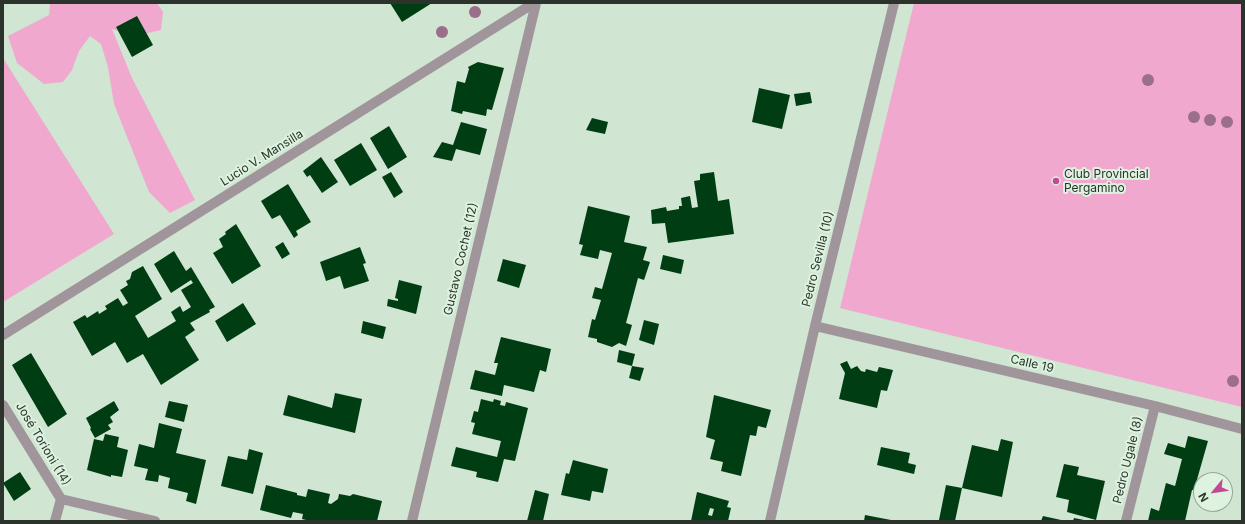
<!DOCTYPE html>
<html>
<head>
<meta charset="utf-8">
<style>
  body { margin:0 }
  #map { position:relative; width:1245px; height:524px; overflow:hidden; background:#d0e5d2; font-family:Inter,sans-serif }
  canvas { display:block }
  .frame { position:absolute; inset:0; border:4px solid #2b332c; pointer-events:none }
  .north { position:absolute; left:1193px; top:472px; width:40px; height:40px; box-sizing:border-box; background:#ddf2df; border:1px solid #96a697; border-radius:50%; rotate:241deg; font-size:11px; font-weight:700; line-height:16px; text-align:center; color:#2b332c }
  .north::after { content:''; display:block; margin:auto; width:14px; height:18px; background:#c54896; clip-path:polygon(50% 0,100% 100%,50% 72%,0 100%) }
</style>
</head>
<body>
<div id="map">
<canvas width="1245" height="524"></canvas>
<div class="frame"></div>
<div class="north">N</div>
</div>
<script>
const ctx = document.querySelector('canvas').getContext('2d');
ctx.lineJoin = 'round';
function fillPath(path, color) { ctx.fillStyle = color; ctx.fill(path, 'evenodd'); }
const poly = rows => new Path2D(rows.map(r => 'M' + r).join(''));
function trace(path, color, width, dash) { ctx.strokeStyle = color; ctx.lineWidth = width; ctx.lineCap = dash ? 'butt' : 'round'; ctx.setLineDash(dash || []); ctx.stroke(path); }
function write(font, color, halo, rows, align = 'center') {
  ctx.font = font + ' Inter,sans-serif'; ctx.lineWidth = 4; ctx.setLineDash([]); ctx.textBaseline = 'middle'; ctx.strokeStyle = halo; ctx.fillStyle = color; for (const [text, x, y, turn = 0] of rows) {
    ctx.save(); ctx.translate(x, y); ctx.rotate((+turn || 0) * Math.PI / 180); ctx.textAlign = isNaN(turn) ? turn : align; if (halo) ctx.strokeText(text, 0, 0); ctx.fillText(text, 0, 0); ctx.restore();
  }
}
fillPath(poly([
  [50,3,157,3,163,12,161,30,135,36,112,29,132,78,195,200,170,213,149,192,114,104,108,67,101,44,90,36,79,51,72,70,63,82,44,84,17,63,8,36,49,15],
  [914,3,1242,3,1242,407,840,308],
  [3,58,114,234,3,302]
]), '#f0a8cf');
fillPath(poly([
  [390,3,432,3,402,22],
  [137,16,153,45,132,57,116,27],
  [478,62,504,68,492,110,487,109,486,116,463,111,462,114,451,111,457,81,465,83,469,69,468,67],
  [759,88,790,95,782,129,752,122],
  [810,92,812,103,796,106,794,94],
  [592,118,608,122,605,134,586,130],
  [461,122,487,129,480,155,456,149,452,161,433,157,442,142,453,145],
  [389,126,407,157,388,169,370,138],
  [361,143,377,170,350,186,334,160],
  [321,157,338,182,322,193,310,175,307,177,303,171],
  [391,172,403,192,394,198,382,177],
  [714,172,718,201,729,199,734,234,668,243,665,223,652,224,651,210,666,207,667,211,679,209,679,206,682,206,681,198,690,196,692,208,698,207,694,181,700,180,700,174],
  [288,184,311,222,296,231,298,235,294,238,280,215,272,219,261,201],
  [588,206,630,216,624,242,647,247,643,260,650,262,644,280,638,278,626,323,632,325,626,346,619,343,612,347,597,342,597,339,588,337,592,319,595,320,601,300,592,298,595,287,602,289,612,253,600,250,598,259,580,255,583,245,579,244],
  [236,224,261,266,232,284,213,253,223,247,219,239,226,234,225,232],
  [283,242,290,254,282,259,275,247],
  [360,247,366,263,363,264,369,281,344,289,340,276,326,281,320,262],
  [174,251,186,271,191,267,215,307,209,310,210,312,190,323,195,330,185,337,199,360,161,385,143,354,127,363,115,342,92,356,73,322,85,315,87,318,98,311,99,314,107,309,105,306,118,298,123,306,128,303,120,290,128,285,126,281,130,279,132,272,143,266,162,299,135,316,148,338,176,321,171,312,180,306,183,312,191,307,181,290,193,283,191,280,171,293,154,264],
  [663,255,684,260,681,274,660,269],
  [503,259,526,265,519,288,497,281],
  [399,280,422,286,416,314,387,306,388,299,398,301,398,299,395,298],
  [243,303,256,324,227,342,215,321],
  [644,320,659,324,654,345,639,340],
  [363,321,386,327,383,339,361,333],
  [501,337,551,349,546,372,540,370,534,392,504,385,502,396,470,389,475,370,495,375,498,363,494,363],
  [619,350,635,354,632,366,617,362],
  [31,353,67,414,48,427,12,365],
  [847,361,851,369,857,366,861,371,865,372,866,369,877,372,879,367,893,370,887,391,881,390,877,408,839,399,845,373,840,364],
  [632,366,644,368,640,381,629,378],
  [335,393,362,399,355,433,283,415,288,395,332,408],
  [714,395,771,410,766,428,758,426,756,436,750,435,741,476,721,471,723,462,710,459,715,440,706,437],
  [481,399,493,402,494,399,501,401,500,405,505,406,506,402,528,408,515,461,504,459,498,482,476,477,477,472,451,466,456,447,497,457,501,441,472,434,475,423,471,422,474,411,478,412],
  [114,401,119,410,110,417,113,422,108,425,111,429,95,438,90,429,91,428,86,418],
  [169,401,188,405,184,422,165,417],
  [159,423,182,429,176,453,206,460,196,504,186,501,188,493,168,488,170,478,159,475,158,482,145,480,148,469,134,466,139,444,154,448],
  [105,434,119,437,117,447,128,450,122,477,111,475,111,477,87,470,94,439,103,441],
  [1188,436,1208,441,1194,490,1192,490,1185,521,1148,521,1151,508,1159,511,1166,483,1175,486,1182,459,1164,454,1168,443,1185,448],
  [1001,439,1013,442,1002,497,962,488,972,445,998,451],
  [881,447,910,453,908,463,916,465,914,474,877,465],
  [249,449,263,453,253,494,221,486,228,456,247,460],
  [573,460,608,469,603,493,592,491,590,501,561,495,566,473,569,474],
  [1064,464,1079,467,1077,475,1105,481,1096,520,1067,512,1069,500,1056,497],
  [20,472,31,489,14,501,3,483],
  [266,485,297,493,297,495,306,497,308,489,330,494,328,503,331,504,338,499,339,494,350,496,353,494,382,501,377,521,310,521,302,519,303,514,293,512,291,518,260,510],
  [946,485,962,488,955,521,939,520],
  [535,490,549,494,543,521,527,521],
  [697,492,729,501,727,507,731,508,728,521,691,521],
  [710,508,714,509,712,516,708,515],
  [865,515,891,520,891,521,864,521],
  [1043,516,1061,520,1061,521,1041,521],
  [1074,518,1084,520,1084,521,1073,521]
]), '#003d12');
trace(poly([
  [815,326,1155,406,1242,429],
  [3,335,534,3],
  [3,405,61,499,55,521],
  [61,499,155,521],
  [412,521,536,3],
  [770,521,815,326,894,3],
  [1126,521,1155,406]
]), '#a0959b', 10);
ctx.fillStyle = '#9b6e8a';
for (const [x, y] of [
  [475,12],
  [442,32],
  [1148,80],
  [1194,117],
  [1210,120],
  [1227,122],
  [1233,381]
]) { ctx.beginPath(); ctx.arc(x, y, 6, 0, 2 * Math.PI); ctx.fill(); }
for (const [x, y, r, color] of [
  [1056,181,4,"#c54896"]
]) { const dot = new Path2D(); dot.arc(x, y, r, 0, 2 * Math.PI); ctx.fillStyle = color; ctx.fill(dot); trace(dot, '#ddf2df', 1.5); }
write('12px', '#2b332c', '#ddf2df', [
  ["Lucio V. Mansilla",262,158,-32],
  ["Gustavo Cochet (12)",461,259,-77],
  ["Pedro Sevilla (10)",818,259,-76],
  ["Calle 19",1032,364,13],
  ["José Torioni (14)",43,444,59],
  ["Pedro Ugale (8)",1128,460,-76]
]);
write('12px', '#2b332c', '#ddf2df', [
  ["Club Provincial",1064,174],
  ["Pergamino",1064,188]
], 'left');
</script>
</body>
</html>
